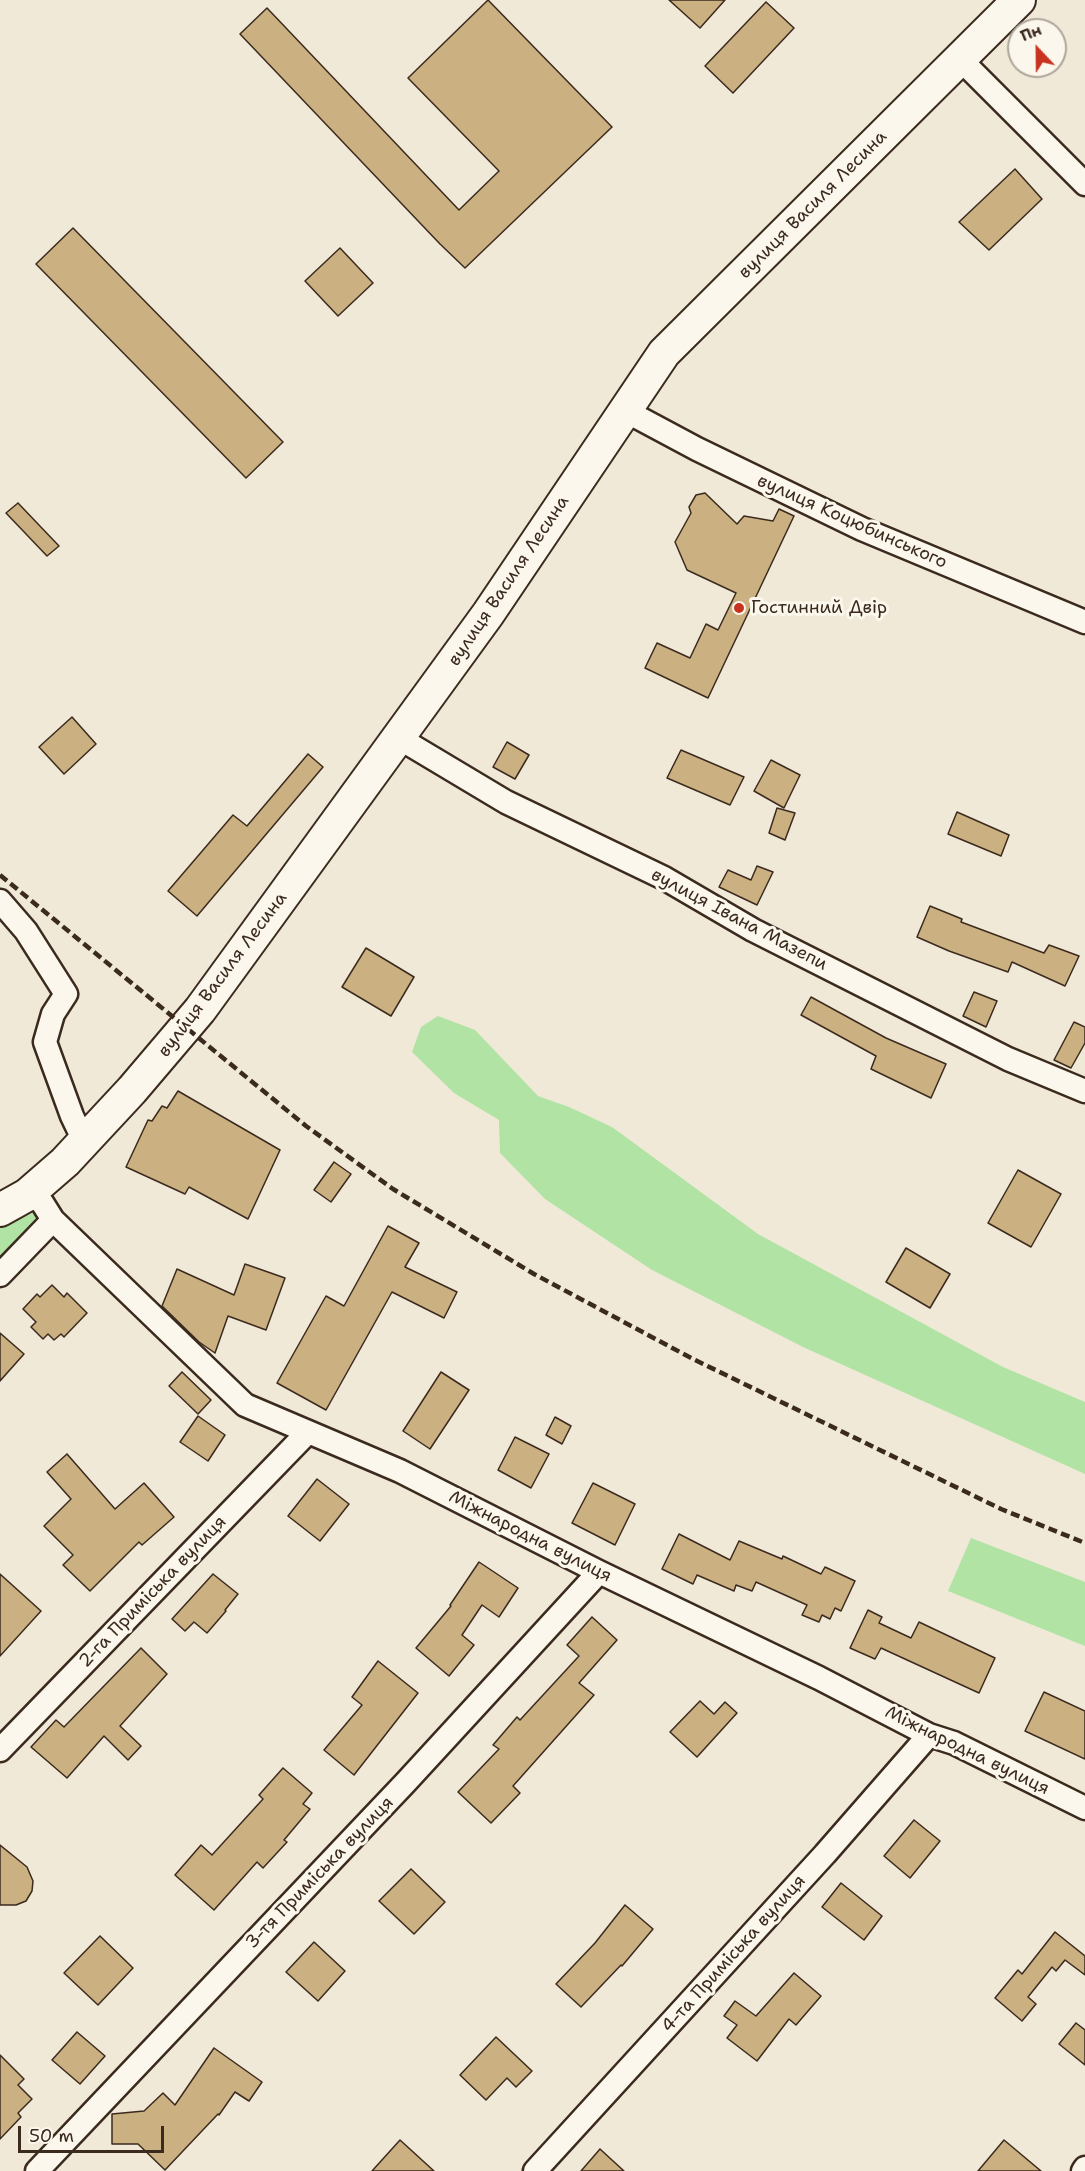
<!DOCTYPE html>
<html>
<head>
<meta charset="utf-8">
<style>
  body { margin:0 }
  #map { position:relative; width:1085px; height:2171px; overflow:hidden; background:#f1e9d7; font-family:"Shantell Sans",sans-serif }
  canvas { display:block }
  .north { position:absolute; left:1007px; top:18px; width:60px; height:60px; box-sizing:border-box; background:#fbf7ec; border:2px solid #aea59a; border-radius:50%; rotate:338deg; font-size:16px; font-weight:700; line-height:24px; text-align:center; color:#3b2a1e }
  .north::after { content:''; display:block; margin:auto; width:21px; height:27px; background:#c8321e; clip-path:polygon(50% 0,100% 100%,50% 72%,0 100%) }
  .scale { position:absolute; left:18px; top:2126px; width:146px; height:27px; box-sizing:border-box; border:3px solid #3b2a1e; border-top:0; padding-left:8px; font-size:18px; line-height:21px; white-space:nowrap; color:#3b2a1e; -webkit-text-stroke:4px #fbf7ec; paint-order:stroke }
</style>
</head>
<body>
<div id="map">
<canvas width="1085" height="2171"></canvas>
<div class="north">Пн</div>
<div class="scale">50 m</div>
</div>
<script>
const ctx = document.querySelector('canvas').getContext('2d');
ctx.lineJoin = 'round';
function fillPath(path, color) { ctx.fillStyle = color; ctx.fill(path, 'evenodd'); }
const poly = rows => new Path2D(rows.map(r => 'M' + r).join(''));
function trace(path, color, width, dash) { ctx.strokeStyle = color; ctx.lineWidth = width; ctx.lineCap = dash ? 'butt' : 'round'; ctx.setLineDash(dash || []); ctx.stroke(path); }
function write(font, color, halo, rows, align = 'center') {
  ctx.font = font + ' "Shantell Sans",sans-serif'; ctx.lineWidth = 6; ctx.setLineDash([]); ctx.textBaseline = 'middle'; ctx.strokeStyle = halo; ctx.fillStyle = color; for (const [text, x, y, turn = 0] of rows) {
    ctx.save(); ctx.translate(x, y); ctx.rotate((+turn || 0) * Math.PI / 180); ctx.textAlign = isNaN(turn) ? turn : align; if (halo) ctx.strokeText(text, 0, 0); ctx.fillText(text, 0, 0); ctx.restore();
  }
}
fillPath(poly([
  [438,1016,475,1030,538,1096,569,1107,612,1127,758,1234,1003,1367,1085,1402,1085,1474,803,1347,652,1270,545,1199,500,1153,499,1120,454,1093,412,1052,421,1027],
  [38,1211,42,1217,0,1260,0,1227],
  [971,1538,1085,1582,1085,1646,948,1591]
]), '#b0e3a4');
const building = poly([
  [488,0,612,127,465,268,440,244,240,34,267,8,459,210,499,171,408,78,488,0],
  [669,0,725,0,700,28,669,0],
  [766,2,794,28,733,93,705,66,766,2],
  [1015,169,1042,199,989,250,959,222,1015,169],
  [73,228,283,442,246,478,36,264,73,228],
  [340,248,373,283,338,316,305,281,340,248],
  [705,493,737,524,744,516,773,521,779,509,794,516,708,698,645,668,657,643,690,658,706,624,718,630,736,593,687,570,675,542,691,513,689,507,696,495,705,493],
  [18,503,59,546,47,556,6,513,18,503],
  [72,717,96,744,64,774,39,747,72,717],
  [507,742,529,755,515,779,493,767,507,742],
  [681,750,744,777,730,805,667,778,681,750],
  [308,754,323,767,197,916,168,891,233,815,247,826,308,754],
  [771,760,800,775,784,808,754,791,771,760],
  [777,808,795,813,785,840,769,833,777,808],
  [957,812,1009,835,1001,856,948,834,957,812],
  [757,866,773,872,757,905,719,887,728,870,751,880,757,866],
  [930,906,962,919,961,922,1044,953,1049,945,1079,956,1065,986,1012,962,1008,972,949,951,917,937,930,906],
  [366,948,414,977,391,1016,342,987,366,948],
  [974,992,997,1001,986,1027,963,1016,974,992],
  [811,997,886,1038,946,1064,931,1098,871,1069,876,1056,801,1015,811,997],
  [1074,1022,1085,1027,1085,1043,1071,1068,1054,1060,1074,1022],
  [178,1091,280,1150,248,1219,189,1187,185,1194,126,1167,148,1120,152,1121,162,1106,167,1108,178,1091],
  [334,1162,351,1174,331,1202,314,1190,334,1162],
  [1018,1170,1061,1194,1031,1247,988,1223,1018,1170],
  [388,1226,419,1243,405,1267,457,1292,444,1318,392,1292,326,1410,277,1383,326,1296,344,1306,388,1226],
  [906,1248,950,1274,930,1308,886,1282,906,1248],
  [245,1264,285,1278,266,1330,228,1316,215,1353,199,1342,162,1306,177,1269,234,1295,245,1264],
  [52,1285,64,1297,67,1293,87,1313,64,1337,61,1334,54,1340,48,1334,43,1339,31,1327,36,1322,23,1309,37,1294,40,1297,52,1285],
  [0,1333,24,1354,0,1381,0,1333],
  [182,1372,211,1400,198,1414,169,1386,182,1372],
  [441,1372,469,1390,430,1449,403,1431,441,1372],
  [198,1416,225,1435,208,1461,180,1442,198,1416],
  [555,1417,571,1426,562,1444,546,1435,555,1417],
  [515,1437,549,1454,531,1488,498,1470,515,1437],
  [67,1454,115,1509,144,1483,174,1517,142,1545,139,1542,90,1591,63,1565,73,1555,44,1526,71,1499,47,1472,67,1454],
  [317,1479,349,1504,320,1541,288,1516,317,1479],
  [593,1483,635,1504,615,1545,572,1523,593,1483],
  [679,1534,730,1560,739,1541,782,1559,783,1556,821,1574,825,1567,855,1581,841,1611,835,1608,830,1619,822,1615,819,1622,802,1615,807,1605,756,1582,752,1591,736,1585,734,1591,697,1575,693,1584,662,1569,679,1534],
  [479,1562,518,1588,499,1617,482,1605,462,1635,474,1645,449,1676,416,1648,451,1606,450,1605,479,1562],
  [0,1574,41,1611,0,1656,0,1574],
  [213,1574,238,1594,225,1610,226,1611,207,1633,194,1622,185,1631,172,1619,213,1574],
  [868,1610,882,1617,879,1623,911,1638,919,1622,995,1658,979,1693,881,1648,875,1659,850,1648,868,1610],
  [592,1617,617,1640,579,1683,594,1695,513,1786,520,1793,491,1823,458,1792,499,1749,493,1745,517,1717,520,1720,579,1656,567,1645,592,1617],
  [141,1648,167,1674,120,1726,141,1746,128,1760,104,1736,67,1778,31,1747,56,1720,64,1727,141,1648],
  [378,1661,418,1693,354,1775,324,1750,362,1705,352,1697,378,1661],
  [1044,1692,1085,1711,1085,1759,1025,1731,1044,1692],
  [700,1701,714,1714,725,1702,737,1713,697,1757,670,1732,700,1701],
  [283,1768,312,1793,303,1804,310,1809,284,1840,287,1842,263,1868,257,1862,214,1910,175,1875,201,1845,212,1855,263,1799,259,1795,283,1768],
  [914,1820,940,1841,910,1878,884,1856,914,1820],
  [0,1845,27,1867,33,1881,32,1891,26,1901,16,1905,0,1905,0,1845],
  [411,1869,445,1902,414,1934,379,1901,411,1869],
  [841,1883,882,1916,864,1940,822,1907,841,1883],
  [625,1905,653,1929,622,1966,621,1965,581,2007,556,1984,595,1943,625,1905],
  [1055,1932,1085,1956,1085,1975,1065,1960,1056,1971,1052,1967,1028,1997,1036,2004,1022,2021,995,1998,1018,1970,1022,1974,1055,1932],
  [100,1936,133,1968,98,2005,64,1973,100,1936],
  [314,1942,345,1971,318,2001,286,1972,314,1942],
  [794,1973,821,1996,796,2025,789,2019,757,2061,727,2038,737,2025,724,2016,735,2001,756,2016,794,1973],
  [1076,2023,1085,2030,1085,2065,1059,2044,1076,2023],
  [77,2032,105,2056,80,2084,52,2060,77,2032],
  [496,2037,532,2071,516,2087,507,2078,486,2100,460,2075,496,2037],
  [214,2048,262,2082,249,2101,235,2092,219,2115,218,2114,165,2170,138,2144,112,2144,112,2114,144,2111,163,2093,175,2105,214,2048],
  [0,2055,24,2079,18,2085,32,2099,18,2113,21,2117,0,2139,0,2055],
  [400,2140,434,2171,372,2171,400,2140],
  [1004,2140,1041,2171,978,2171,1004,2140],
  [600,2149,624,2171,581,2171,600,2149]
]);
fillPath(building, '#cbb081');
trace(building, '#3b2a1e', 1.5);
const street = poly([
  [960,59,1085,184],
  [624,410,697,449,862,529,1085,622],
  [399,738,506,802,664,878,753,930,1008,1059,1085,1091],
  [0,901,26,931,66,994,53,1014,45,1042,72,1116,84,1141],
  [31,1191,43,1204,53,1220,245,1405,400,1471,599,1572,819,1678,929,1735,954,1743,1085,1808],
  [0,1275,53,1220],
  [0,1750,307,1433],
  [37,2171,406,1782,599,1572],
  [535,2171,825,1854,929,1735],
  [1083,2171,1085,2168]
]);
const secondary = poly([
  [0,1210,27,1195,65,1162,132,1090,200,1010,488,614,664,353,1019,0]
]);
trace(street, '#3b2a1e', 27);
trace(secondary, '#3b2a1e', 36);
trace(street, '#fbf7ec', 22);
trace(secondary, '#fbf7ec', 32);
trace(poly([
  [0,875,306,1126,393,1189,534,1274,693,1359,1001,1509,1085,1543]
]), '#3b2a1e', 4.5, [9, 4.5]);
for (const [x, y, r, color] of [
  [739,608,6,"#c8321e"]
]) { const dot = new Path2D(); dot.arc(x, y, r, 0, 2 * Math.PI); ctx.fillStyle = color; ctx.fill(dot); trace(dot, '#fbf7ec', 2); }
write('18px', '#3b2a1e', '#fbf7ec', [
  ["вулиця Василя Лесина",813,205,-45],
  ["вулиця Коцюбинського",852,522,24],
  ["вулиця Василя Лесина",509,581,-56],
  ["вулиця Івана Мазепи",739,920,28],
  ["вулиця Василя Лесина",223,975,-53],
  ["Міжнародна вулиця",530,1537,27],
  ["2-га Приміська вулиця",153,1592,-46],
  ["Міжнародна вулиця",967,1751,26],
  ["3-тя Приміська вулиця",320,1873,-46],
  ["4-та Приміська вулиця",734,1954,-48]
]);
write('18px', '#3b2a1e', '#fbf7ec', [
  ["Гостинний Двір",751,608]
], 'left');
</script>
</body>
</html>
